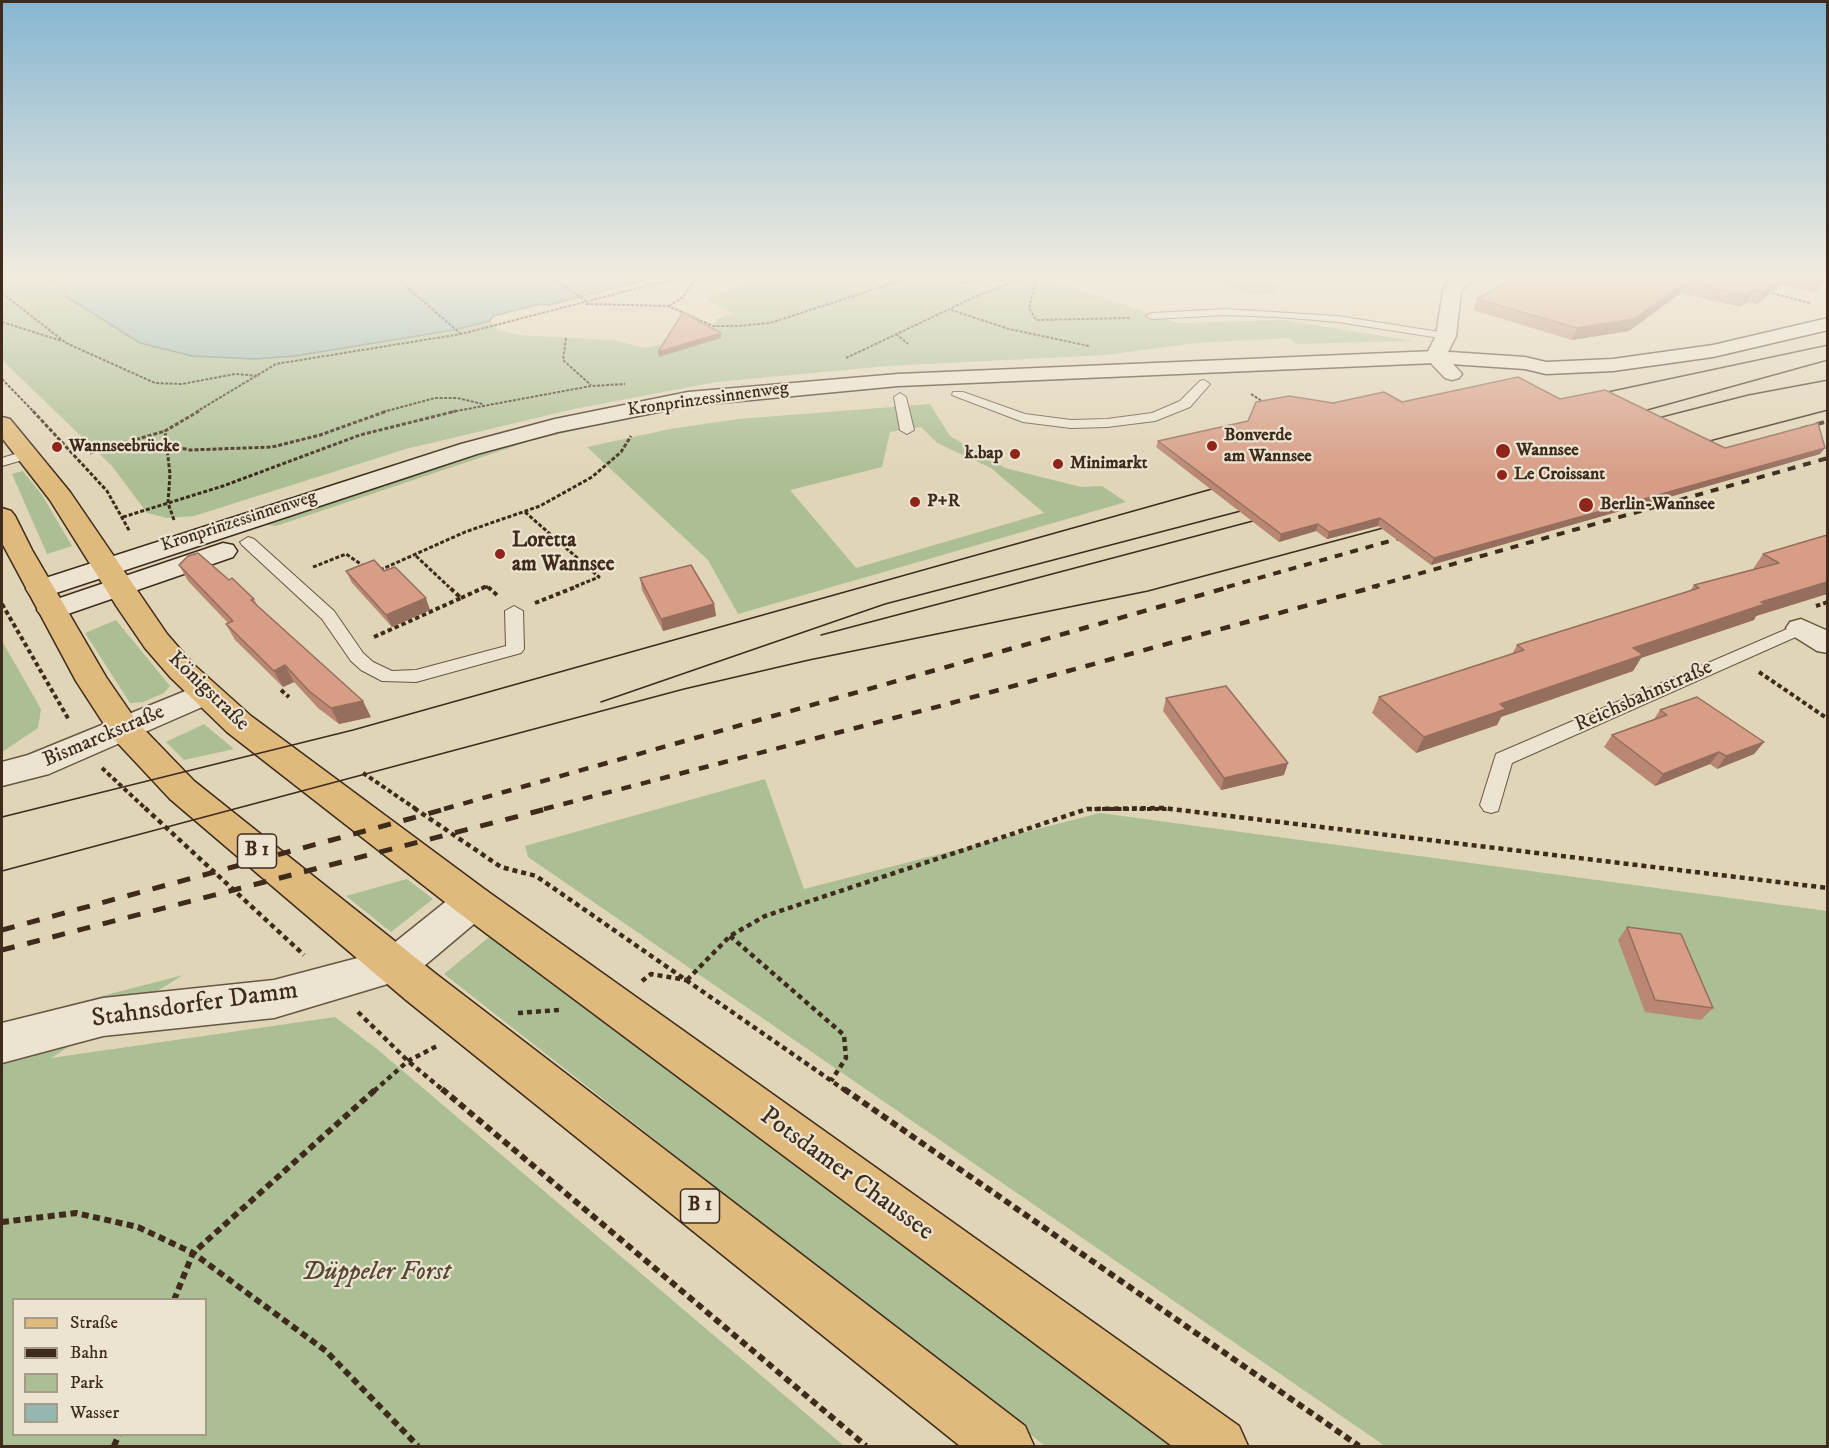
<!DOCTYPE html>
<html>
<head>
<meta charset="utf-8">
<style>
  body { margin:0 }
  #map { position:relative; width:1829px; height:1448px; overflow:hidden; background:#e1d5b8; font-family:"IM FELL DW Pica",serif }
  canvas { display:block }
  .frame { position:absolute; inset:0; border:3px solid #3e2b1c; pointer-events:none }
  .legend { position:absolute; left:12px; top:1298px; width:195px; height:138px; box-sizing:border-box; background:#ece4d1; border:2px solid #a69a89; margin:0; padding:8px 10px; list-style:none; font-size:18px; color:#3e2b1c }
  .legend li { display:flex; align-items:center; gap:12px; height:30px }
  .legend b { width:30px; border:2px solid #a69a89 }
</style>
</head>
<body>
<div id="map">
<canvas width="1829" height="1448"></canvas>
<div class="frame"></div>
<ul class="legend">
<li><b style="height:8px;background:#e0ba7c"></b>Straße</li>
<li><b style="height:8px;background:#3e2b1c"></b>Bahn</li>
<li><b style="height:16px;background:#acbe94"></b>Park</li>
<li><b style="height:16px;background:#94b8b1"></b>Wasser</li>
</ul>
</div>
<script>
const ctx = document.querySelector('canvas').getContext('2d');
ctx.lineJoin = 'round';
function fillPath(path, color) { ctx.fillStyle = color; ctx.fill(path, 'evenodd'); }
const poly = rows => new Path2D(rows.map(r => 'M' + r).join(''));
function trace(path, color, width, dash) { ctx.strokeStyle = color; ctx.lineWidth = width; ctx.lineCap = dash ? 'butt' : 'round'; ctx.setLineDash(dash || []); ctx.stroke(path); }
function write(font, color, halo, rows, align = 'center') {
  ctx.font = font + ' "IM FELL DW Pica",serif'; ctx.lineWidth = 4.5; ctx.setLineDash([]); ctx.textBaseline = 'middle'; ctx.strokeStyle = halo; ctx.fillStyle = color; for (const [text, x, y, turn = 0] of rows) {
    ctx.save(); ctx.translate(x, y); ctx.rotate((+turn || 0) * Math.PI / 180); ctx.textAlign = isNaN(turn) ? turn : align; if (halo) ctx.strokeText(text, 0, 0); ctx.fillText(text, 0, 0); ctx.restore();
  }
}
fillPath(poly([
  [2,274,43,274,63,287,67,297,140,343,193,356,254,359,295,356,449,331,490,321,499,330,517,335,613,340,645,348,710,332,717,319,733,314,708,300,759,274,1053,274,1044,278,1178,323,1284,320,1414,341,1296,344,1290,338,1196,343,1106,355,888,366,716,382,574,409,406,449,194,516,167,518,147,513,112,466,2,360],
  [1183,274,1246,274,1276,283,1280,287,1273,293,1255,295],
  [930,404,950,436,1005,468,1081,487,1102,486,1126,502,738,614,708,560,587,447,670,429,738,419],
  [921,427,937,443,991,468,1044,513,856,568,790,490,882,467,890,432],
  [673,408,675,411,615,421,530,441,276,526,268,525,269,522,495,448,572,428],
  [23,471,42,495,72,546,47,554,12,474],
  [116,620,170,686,164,693,143,702,130,703,85,633],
  [2,641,41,709,38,728,2,752],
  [204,724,234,749,184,760,166,742],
  [765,779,804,889,1100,813,1827,911,1827,1446,1385,1446,528,857,525,846],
  [407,879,433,899,391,932,346,896],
  [489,937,764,1142,1172,1446,1045,1446,444,974],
  [183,975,51,1058,335,1017,377,1049,844,1446,2,1446,2,1022],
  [14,1300,206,1300,206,1434,14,1434]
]), '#acbe94');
const water = poly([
  [43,274,656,274,656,277,549,305,540,304,493,316,490,321,453,330,295,356,254,359,192,356,140,343,67,297,63,287,43,274]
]);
fillPath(water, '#94b8b1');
trace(water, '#728075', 1.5);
const lane = poly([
  [1225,309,1338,316,1446,333,1452,336,1446,339,1338,322,1279,317,1225,315,1152,319,1146,316,1152,313,1225,309],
  [1204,380,1210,384,1190,407,1155,421,1107,427,1071,428,1023,422,952,395,953,392,963,392,1025,414,1071,420,1107,419,1152,413,1180,401,1200,381,1204,380],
  [900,393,906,397,914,430,907,434,900,430,894,397,900,393],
  [28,450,35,454,33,457,2,466,2,458,28,450],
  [248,537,254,539,334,611,363,653,373,662,392,671,416,670,506,646,505,611,514,606,523,611,524,649,521,653,416,682,382,681,361,670,351,661,322,619,242,545,240,542,248,537],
  [1801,623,1807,624,1810,628,1807,632,1512,763,1498,811,1491,813,1484,811,1480,805,1496,754,1801,623]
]);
const street = poly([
  [1459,274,1479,274,1461,291,1456,336,1446,356,1462,374,1459,378,1452,380,1445,378,1425,357,1436,336,1443,291,1448,282,1459,274],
  [1801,619,1828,631,1828,653,1817,651,1790,634,1786,628,1790,622,1801,619],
  [205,683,216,687,221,694,216,701,49,774,2,786,2,762,28,755,205,683],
  [473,886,487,891,493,902,487,913,411,977,274,1018,103,1036,2,1063,2,1023,103,998,274,980,384,951,459,891,473,886]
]);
const secondary = poly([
  [1828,318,1828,330,1713,357,1613,371,1546,374,1525,369,1435,363,898,386,688,406,558,432,477,454,50,595,40,598,30,595,26,589,30,583,461,444,555,419,688,392,898,374,1435,351,1525,357,1546,362,1613,359,1713,345,1828,318],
  [223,543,233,545,237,551,233,557,62,616,52,619,42,616,37,610,42,604,223,543]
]);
const primary = poly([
  [2,417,10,419,70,492,167,634,193,664,251,716,487,891,1239,1426,1248,1446,1172,1446,459,913,227,732,171,678,145,648,117,607,50,500,2,438,2,417],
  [2,508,11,511,15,516,32,550,106,677,137,722,194,781,436,974,1025,1426,1034,1446,960,1446,406,1000,170,799,113,738,76,681,2,543,2,508]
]);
trace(lane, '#675643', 2);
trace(street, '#675643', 3);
trace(secondary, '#3e2b1c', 3);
trace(primary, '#3e2b1c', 3);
trace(poly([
  [15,274,25,281],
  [547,274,587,302],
  [724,274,823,279],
  [979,274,962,283,1006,274],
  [1037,274,1029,308,1036,320,1130,318],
  [401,282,461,334],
  [1768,292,1810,303],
  [2,293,66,343,155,383,182,384,235,374,259,376],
  [586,304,668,306,713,326,738,326,770,323,921,274],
  [669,306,682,298,700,274],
  [951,310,1009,329,1089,346],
  [2,322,62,341],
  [896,334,908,344],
  [566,338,563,360,591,385],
  [846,358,977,296,1034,274],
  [2,379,34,412],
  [1251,394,1265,403],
  [196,412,276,364,461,334,693,274],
  [383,412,435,398,457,398,483,404],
  [451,412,591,386,625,384]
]), '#3e2b1c', 2, [3, 1.5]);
trace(poly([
  [33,411,107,491,130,532],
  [165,445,190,450,272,447,320,435,387,411],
  [90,453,165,431],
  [525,512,599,577,574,587],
  [123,517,223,486,360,435,456,411],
  [174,520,168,503,170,474,165,431,199,411],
  [416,556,449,587],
  [313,567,346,554,365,567],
  [380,570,465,532,540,506,592,477,621,452,631,436],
  [485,587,488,587]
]), '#3e2b1c', 3, [4, 2]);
trace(poly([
  [461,598,487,586,497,595],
  [535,603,578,586],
  [2,604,69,720],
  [1816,606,1828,602],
  [374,637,461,598,448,586],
  [1759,672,1828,719],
  [281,690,289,697],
  [102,768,146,809],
  [363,773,416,809],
  [1087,809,1172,809]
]), '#3e2b1c', 4, [4.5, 3]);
trace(poly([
  [145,808,304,955],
  [414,808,501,867,536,876,846,1091],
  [730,936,844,1035,846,1058,831,1081],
  [687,980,730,936,765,916,1087,809,1163,808,1828,888],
  [642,981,651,974,686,980],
  [358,1012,408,1061,444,1091],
  [518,1013,559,1010],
  [374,1091,408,1061,437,1046]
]), '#3e2b1c', 4.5, [5, 4]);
trace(poly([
  [442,1089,866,1446],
  [844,1089,1359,1446],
  [2,1222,76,1213,138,1227,193,1253,326,1351,418,1446],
  [174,1300,193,1253,376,1089],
  [114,1446,119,1434]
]), '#3e2b1c', 6, [7, 4.5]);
fillPath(lane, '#ece4d1');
fillPath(street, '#ece4d1');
fillPath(secondary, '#ece4d1');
fillPath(primary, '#e0ba7c');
trace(poly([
  [1593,395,1828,345],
  [1629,415,1828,360],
  [1646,421,1748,395,1828,380],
  [1694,445,1828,410],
  [821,635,1268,517],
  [601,702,885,604,1256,507],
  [2,817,353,730,1226,485],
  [2,871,684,689,809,660,1148,591,1398,524]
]), '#3e2b1c', 1.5);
trace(poly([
  [1801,429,1828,421],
  [1227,587,1411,535],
  [1372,587,1828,458]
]), '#3e2b1c', 4, [8, 8]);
trace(poly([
  [444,809,1233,586],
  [544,809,944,705,1378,586]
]), '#3e2b1c', 4.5, [10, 10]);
trace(poly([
  [2,930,449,808],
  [2,950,550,808]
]), '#3e2b1c', 5, [13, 13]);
fillPath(poly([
  [1273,274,1325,274,1306,283],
  [1511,274,1827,274,1815,292,1780,285,1757,304,1747,302,1740,307,1681,293,1629,331,1572,340,1473,310,1477,299,1509,280,1508,280],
  [1560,399,1725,448,1825,448,1820,454,1431,565,1378,526,1327,539,1316,531,1279,542,1156,447,1158,441,1333,403],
  [1827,535,1827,594,1756,616,1754,620,1641,658,1633,671,1501,717,1497,725,1416,753,1372,713,1379,697,1512,654,1517,645,1690,591,1694,585,1753,569,1763,554],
  [179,565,229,580,254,599,258,607,371,717,339,724,318,708,294,682,283,687,235,640,226,624,228,623,188,581],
  [346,571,384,571,430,610,392,627,352,583],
  [640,578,714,604,716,616,663,631,642,590],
  [1166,698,1284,775,1221,790,1163,711],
  [1660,710,1764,742,1754,754,1717,769,1710,764,1655,786,1604,747,1612,735,1654,719],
  [1627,927,1713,1008,1701,1020,1645,1012,1618,940]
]), '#b98773');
fillPath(poly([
  [1308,274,1325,274,1306,283],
  [1787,274,1780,285,1757,304,1763,293],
  [1827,276,1827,280,1815,292,1822,281],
  [1687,281,1681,293,1629,331,1572,340,1577,328],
  [1753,290,1747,302,1740,307,1746,296],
  [721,333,721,338,659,357,658,352],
  [1825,448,1820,454,1431,565,1434,558],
  [1380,518,1378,526,1327,539,1329,532],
  [1318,524,1316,531,1279,542,1281,534],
  [1827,582,1827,594,1756,616,1754,620,1641,658,1633,671,1501,717,1497,725,1416,753,1424,737,1633,648,1761,602],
  [426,598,430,610,392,627,386,615],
  [714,604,716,616,663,631,661,619],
  [285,665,294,682,283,687,274,671],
  [363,701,371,717,339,724,331,708],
  [1764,742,1754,754,1717,769,1726,756],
  [1719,752,1710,764,1655,786,1663,774],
  [1288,763,1284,775,1221,790,1224,778]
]), '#966e5e');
const building = poly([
  [1521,274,1827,274,1827,276,1822,281,1787,274,1763,293,1753,290,1746,296,1687,281,1634,319,1577,328,1477,299,1521,274],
  [683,312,721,333,658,352,683,312],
  [1518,377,1560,399,1605,390,1725,448,1818,423,1825,448,1434,558,1380,518,1329,532,1318,524,1281,534,1158,441,1248,421,1256,402,1289,396,1333,403,1384,392,1402,402,1518,377],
  [1827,535,1827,582,1761,602,1765,604,1633,648,1643,655,1500,704,1506,709,1424,737,1379,697,1524,650,1517,645,1699,588,1694,585,1779,563,1763,554,1827,535],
  [198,553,229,580,232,578,254,599,251,600,363,701,331,708,309,691,285,665,274,671,226,624,233,621,179,565,188,556,198,553],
  [374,560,384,571,395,567,426,598,386,615,346,571,374,560],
  [691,565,714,604,661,619,640,578,691,565],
  [1226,686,1288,763,1224,778,1166,698,1226,686],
  [1697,697,1764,742,1726,756,1719,752,1663,774,1612,735,1667,715,1660,710,1697,697],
  [1627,927,1681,934,1713,1008,1655,1000,1627,927]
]);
fillPath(building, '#d79d86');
trace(building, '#966e5e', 1.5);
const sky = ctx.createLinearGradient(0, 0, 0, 476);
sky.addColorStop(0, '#86b6d2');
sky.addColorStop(0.58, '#f2ecdf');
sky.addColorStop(1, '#f2ecdf00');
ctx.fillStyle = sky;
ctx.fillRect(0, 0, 1829, 476);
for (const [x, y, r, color] of [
  [1212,446,6,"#8f2418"],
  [57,447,6,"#8f2418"],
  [1503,451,8,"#8f2418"],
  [1015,454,6,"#8f2418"],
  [1058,464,6,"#8f2418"],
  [1502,475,6,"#8f2418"],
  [915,502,6,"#8f2418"],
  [1586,505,8,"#8f2418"],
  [500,554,6,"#8f2418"]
]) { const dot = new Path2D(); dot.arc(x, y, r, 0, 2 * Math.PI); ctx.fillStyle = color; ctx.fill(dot); trace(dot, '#ece4d1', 2); }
write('18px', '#3e2b1c', '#ece4d1', [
  ["Kronprinzessinnenweg",708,400,-8],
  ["Kronprinzessinnenweg",239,522,-18]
]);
write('bold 18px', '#3e2b1c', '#ece4d1', [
  ["Bonverde",1224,436],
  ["am Wannsee",1224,457],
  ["Wannseebrücke",69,447],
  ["Wannsee",1516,451],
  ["k.bap",1003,454,"right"],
  ["Minimarkt",1070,464],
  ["Le Croissant",1514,475],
  ["P+R",927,502],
  ["Berlin-Wannsee",1600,505]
], 'left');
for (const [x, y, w] of [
  [257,851,39],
  [700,1206,39]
]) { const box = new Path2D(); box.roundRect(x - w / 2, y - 17, w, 34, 4.5); ctx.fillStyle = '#ece4d1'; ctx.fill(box); trace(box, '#3e2b1c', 1.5); }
write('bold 20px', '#3e2b1c', null, [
  ["B 1",257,851],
  ["B 1",700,1206]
]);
write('bold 21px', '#3e2b1c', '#ece4d1', [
  ["Loretta",512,542],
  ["am Wannsee",512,566]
], 'left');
write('21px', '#3e2b1c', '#ece4d1', [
  ["Königstraße",208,692,44],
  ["Reichsbahnstraße",1644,697,-24],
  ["Bismarckstraße",104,737,-23]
]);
write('26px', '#3e2b1c', '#ece4d1', [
  ["Stahnsdorfer Damm",195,1006,-8],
  ["Potsdamer Chaussee",846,1175,36]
]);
write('italic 26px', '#544834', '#ece4d1', [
  ["Düppeler Forst",376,1274]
]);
</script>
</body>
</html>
